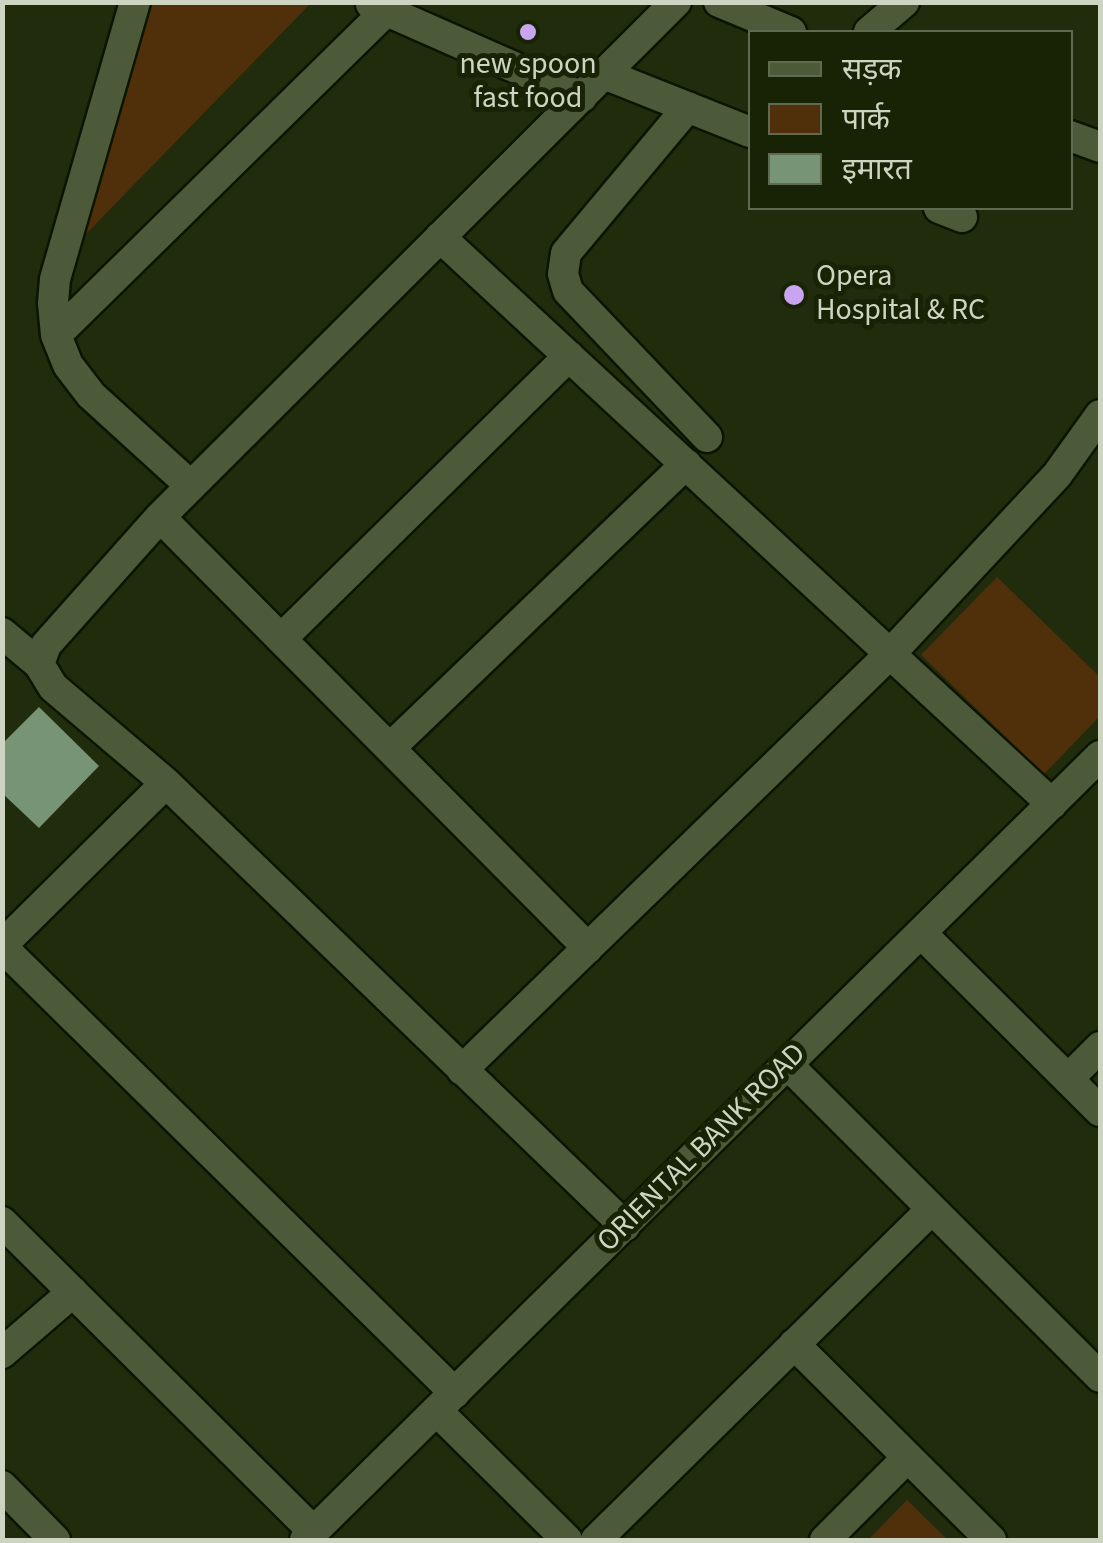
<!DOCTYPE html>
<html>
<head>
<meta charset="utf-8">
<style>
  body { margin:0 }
  #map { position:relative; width:1103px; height:1543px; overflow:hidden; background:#212c0d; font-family:"Source Sans 3","Noto Sans Devanagari",sans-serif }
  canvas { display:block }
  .frame { position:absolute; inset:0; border:5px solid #cdd5c2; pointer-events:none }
  .legend { position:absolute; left:748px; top:30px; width:325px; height:180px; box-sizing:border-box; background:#182204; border:2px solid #606a50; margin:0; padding:12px 18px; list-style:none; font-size:30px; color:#cdd5c2 }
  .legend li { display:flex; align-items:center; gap:20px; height:50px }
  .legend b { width:50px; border:2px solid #606a50 }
</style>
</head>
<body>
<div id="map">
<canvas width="1103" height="1543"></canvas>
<div class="frame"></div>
<ul class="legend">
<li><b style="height:12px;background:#4d5a39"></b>सड़क</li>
<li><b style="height:28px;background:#50300a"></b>पार्क</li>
<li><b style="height:28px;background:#779477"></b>इमारत</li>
</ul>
</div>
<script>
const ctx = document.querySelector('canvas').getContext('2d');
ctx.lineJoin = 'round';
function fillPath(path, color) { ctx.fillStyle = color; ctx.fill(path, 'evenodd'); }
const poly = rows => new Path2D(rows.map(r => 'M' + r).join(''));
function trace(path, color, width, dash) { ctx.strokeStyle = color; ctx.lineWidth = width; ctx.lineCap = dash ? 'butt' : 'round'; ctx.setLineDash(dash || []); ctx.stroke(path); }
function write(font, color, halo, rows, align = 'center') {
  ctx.font = font + ' "Source Sans 3",sans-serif'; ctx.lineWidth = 10; ctx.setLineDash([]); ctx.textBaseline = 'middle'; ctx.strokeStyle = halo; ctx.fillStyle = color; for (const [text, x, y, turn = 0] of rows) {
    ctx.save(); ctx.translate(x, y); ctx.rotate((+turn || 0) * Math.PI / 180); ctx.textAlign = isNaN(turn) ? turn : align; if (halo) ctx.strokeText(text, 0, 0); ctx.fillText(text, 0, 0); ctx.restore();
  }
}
fillPath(poly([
  [152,2,311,3,84,236,152,3],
  [997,577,1100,677,1100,716,1044,774,921,655],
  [907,1500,948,1540,868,1540]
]), '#50300a');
fillPath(poly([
  [39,707,99,766,39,828,2,793,2,744]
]), '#779477');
const minor = poly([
  [135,2,55,279,53,303,56,335,68,365,91,395,191,486],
  [719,2,791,32],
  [371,4,582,97],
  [869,32,904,2],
  [604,74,750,132],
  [688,107,566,253,563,274,568,291,707,437],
  [1070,136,1100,147],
  [939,208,962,217],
  [440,237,1052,804],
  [56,335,386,11],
  [160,517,588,948],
  [2,633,39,664],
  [281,639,569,356],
  [390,748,686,464],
  [921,933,1100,1111],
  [2,945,166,783],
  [2,947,455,1393],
  [788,1065,1100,1377],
  [462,1070,890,654,1057,475,1100,415],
  [1068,1079,1100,1047],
  [2,1222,314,1532],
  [625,1226,166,783,53,687,39,664,46,645,160,517,676,2],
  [794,1344,991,1540],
  [2,1353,73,1292],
  [437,1411,567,1540],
  [2,1486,55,1540],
  [305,1540,1100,756],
  [596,1540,932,1209],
  [825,1540,908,1457]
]);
trace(minor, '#0b1400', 35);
trace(minor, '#4d5a39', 30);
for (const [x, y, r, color] of [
  [528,32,10,"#c8a5ef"],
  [794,295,12,"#c8a5ef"]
]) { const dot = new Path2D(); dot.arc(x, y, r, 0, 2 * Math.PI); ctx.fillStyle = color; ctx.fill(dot); trace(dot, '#182204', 4); }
write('30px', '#cdd5c2', '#182204', [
  ["new spoon",528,66],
  ["fast food",528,100],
  ["Opera",816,278,"left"],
  ["Hospital & RC",816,312,"left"]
]);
write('30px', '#cdd5c2', '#182204', [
  ["ORIENTAL BANK ROAD",703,1149,-45]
]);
</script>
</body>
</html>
